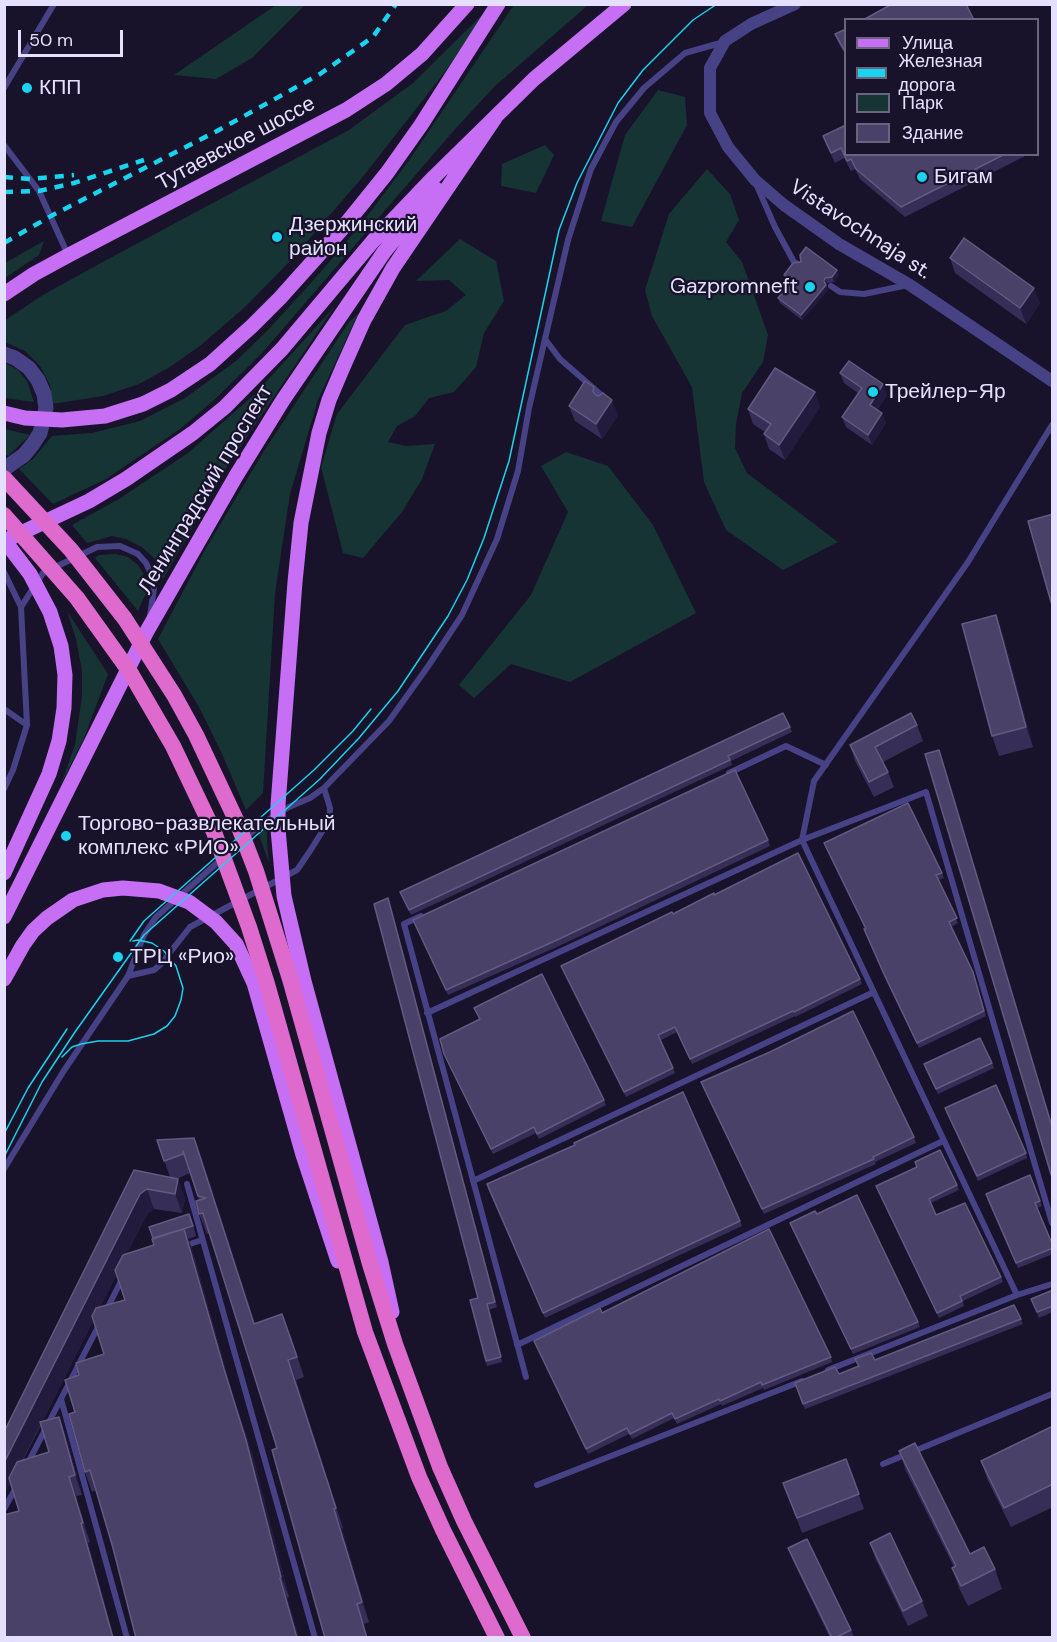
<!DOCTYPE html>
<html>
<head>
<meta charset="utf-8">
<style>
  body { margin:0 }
  #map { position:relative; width:1057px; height:1642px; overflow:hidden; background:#18132b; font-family:"DM Sans",sans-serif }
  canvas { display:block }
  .frame { position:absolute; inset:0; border:6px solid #e4e0fd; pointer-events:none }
  .legend { position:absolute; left:844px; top:18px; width:195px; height:138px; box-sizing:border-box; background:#18132b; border:2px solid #6a657f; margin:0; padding:8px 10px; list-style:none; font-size:18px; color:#e4e0fd }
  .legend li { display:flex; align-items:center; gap:12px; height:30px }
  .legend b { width:30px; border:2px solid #6a657f }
  .scale { position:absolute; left:18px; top:30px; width:105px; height:27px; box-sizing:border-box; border:3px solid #e4e0fd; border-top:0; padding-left:8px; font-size:18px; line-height:21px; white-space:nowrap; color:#e4e0fd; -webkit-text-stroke:4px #18132b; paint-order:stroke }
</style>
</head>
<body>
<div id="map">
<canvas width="1057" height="1642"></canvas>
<div class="frame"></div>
<ul class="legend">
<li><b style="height:8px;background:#c66ff4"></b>Улица</li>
<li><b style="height:8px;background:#1ad3ee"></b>Железная дорога</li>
<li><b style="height:16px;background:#173434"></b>Парк</li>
<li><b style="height:16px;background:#4a4168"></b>Здание</li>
</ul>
<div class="scale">50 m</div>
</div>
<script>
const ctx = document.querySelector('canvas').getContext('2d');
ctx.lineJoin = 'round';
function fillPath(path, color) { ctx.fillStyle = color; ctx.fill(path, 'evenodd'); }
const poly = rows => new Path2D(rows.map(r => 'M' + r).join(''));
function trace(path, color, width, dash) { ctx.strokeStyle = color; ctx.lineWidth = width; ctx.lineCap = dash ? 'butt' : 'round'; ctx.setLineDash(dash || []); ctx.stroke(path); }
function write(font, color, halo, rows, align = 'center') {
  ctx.font = font + ' "DM Sans",sans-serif'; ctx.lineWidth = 4.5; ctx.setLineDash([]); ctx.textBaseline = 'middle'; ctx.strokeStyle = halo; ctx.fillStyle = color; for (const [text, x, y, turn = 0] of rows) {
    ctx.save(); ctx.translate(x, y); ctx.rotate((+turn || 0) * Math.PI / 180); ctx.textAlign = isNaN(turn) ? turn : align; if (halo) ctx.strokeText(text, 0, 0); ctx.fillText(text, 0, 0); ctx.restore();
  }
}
fillPath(poly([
  [276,5,305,5,252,58,216,79,174,75],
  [514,5,588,5,495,86,456,128,262,353,213,401,180,429,106,479,53,504,19,469,33,459,52,436,92,433,140,421,185,398,236,361,268,330,319,274,362,223,410,159],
  [484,13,448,68,361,179,291,260,245,307,201,345,170,367,139,384,103,396,52,404,50,385,40,366,25,351,5,342,4,321,43,295,99,264,349,130,413,83],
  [658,90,685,97,687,125,632,227,601,221,625,135],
  [545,145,554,155,536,193,501,186,502,164],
  [707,169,730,194,739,220,726,242,742,262,768,335,763,362,742,393,736,424,735,448,747,473,838,542,783,570,726,530,704,482,692,387,652,316,645,290,669,214],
  [460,239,496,261,504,301,484,333,476,367,454,392,429,398,415,416,397,426,388,442,406,446,435,444,422,479,402,512,363,558,343,553,321,467,337,414,405,325,446,311,466,295,449,280,416,281],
  [44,241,39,255,5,278,5,263],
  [335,306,226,468,163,579,154,558,142,547,126,539,112,536,87,543,72,525,119,499,188,453,256,393],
  [358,314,318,400,290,494,275,593,263,793,246,810,222,754,199,707,158,639,205,550,264,451,349,322],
  [5,363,18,370,27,381,34,402,5,398],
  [5,429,30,435,8,456,5,454],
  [566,452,608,466,653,525,696,613,570,682,511,664,474,698,459,685,531,595,568,512,541,466],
  [116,554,128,557,138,565,143,573,146,593,138,611,95,558,99,555],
  [67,611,108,674,84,738,61,784,75,745,82,696,82,671,76,639],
  [267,817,267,842,269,863,256,826]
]), '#173434');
trace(poly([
  [4,88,54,4],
  [4,145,39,191,68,255],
  [757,186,775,227,794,262,798,264],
  [831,286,840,292,864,294,908,285],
  [607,400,560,359,545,339,568,240,591,169,616,122,644,88,685,53,724,42],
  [4,572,21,607,27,725,13,770,4,789],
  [21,607,43,573,97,547,120,546,138,554,146,563,152,576,154,588,150,616],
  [4,709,27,725],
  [729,773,786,746,826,765],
  [421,916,404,924,526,1377],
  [128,976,144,935,156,917,261,824,289,807,310,798,324,788],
  [427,1013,802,840,926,792,1052,1223],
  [4,1169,63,1072,128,976,154,970,161,964,190,927,297,870,310,851,330,819,330,808,324,788,389,721,429,665,462,615,497,539,518,471,529,408,545,339],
  [473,1181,874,992],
  [187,1184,315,1638],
  [184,1246,202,1240],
  [1017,1295,802,840,814,781,968,562,1052,425],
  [106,1311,123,1277],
  [517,1345,943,1141],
  [828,1370,1017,1295,1052,1284],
  [61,1399,127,1638],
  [28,1463,100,1323],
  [883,1464,1052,1394],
  [537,1485,802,1381],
  [4,1509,17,1486]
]), '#474286', 6);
trace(poly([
  [795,4,751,24,725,41,710,68,710,113,728,147,755,180,784,205,839,244,910,285,1052,381]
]), '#474286', 12);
trace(poly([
  [4,354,15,358,29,368,38,380,44,394,46,408,40,433,33,444,24,455,4,469]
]), '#474286', 15);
trace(poly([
  [4,294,34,274,69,255,346,110,386,84,422,54,467,4],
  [4,413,25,418,62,420,105,416,143,404,171,390,210,364,252,326,280,298,341,230,387,173,421,125,498,4],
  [4,540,30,574,50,612,61,646,65,675,64,708,59,741,49,774,4,873],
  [4,541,89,501,126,479,193,433,225,407,282,349,373,241,434,177,534,79,624,4],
  [4,917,147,631,236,476,283,400,384,252,436,189],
  [4,979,23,945,33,931,47,918,73,900,103,890,123,888,159,891,189,902,216,922,236,944,254,983,303,1155,338,1261],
  [392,1312,381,1262,304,981,284,896,278,829,278,805,295,582,301,523,319,433,329,400,343,367,364,320,393,268,495,118]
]), '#c66ff4', 15);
trace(poly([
  [4,478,71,550,125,619,174,695,196,735,237,822,256,871,290,979,370,1264,395,1344,440,1467,464,1521,523,1638],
  [4,515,77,598,130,672,173,746,214,832,249,927,267,984,365,1332,419,1477,443,1530,497,1638]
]), '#dd6acc', 16);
trace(poly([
  [130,941,144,921,314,770,353,731,371,709],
  [62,1057,72,1047,81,1044,98,1041,128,1041,154,1034,167,1026,175,1016,181,1000,183,988,176,966,164,951,152,943,138,940,133,941],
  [4,1134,28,1088,67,1029],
  [4,1157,42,1082,75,1032,144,935,320,779,359,738,398,691,448,616,467,580,484,538,509,461,559,230,577,183,618,103,643,70,693,20,717,4]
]), '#1ad3ee', 1.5);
trace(poly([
  [4,177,31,179,74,175],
  [4,192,39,191,74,183,144,160],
  [4,243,51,216,217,131,320,74,373,37,396,4]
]), '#1ad3ee', 4.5, [9, 8]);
fillPath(poly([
  [846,29,846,56,839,44,835,34],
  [846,125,846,154,1029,154,905,217,860,179,855,169,851,171,844,158,835,163,827,146,823,136],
  [950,258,1040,303,1026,324,955,273],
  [784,275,839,275,834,282,827,283,826,286,828,290,802,320,780,303,778,298,790,283,786,280],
  [840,373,887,395,877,410,886,423,872,445,846,427,842,417,858,393,844,383],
  [597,396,599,396,618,415,602,439,575,421,569,406],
  [820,407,785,460,769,449,764,434,765,432,753,424,748,409],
  [1003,635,1033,747,999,756,992,736],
  [917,725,923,741,883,762,888,772,894,787,874,797,855,761,850,745],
  [790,727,792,732,731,761,732,765,411,915,402,897,400,892],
  [768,840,770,846,559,946,448,995,413,920],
  [824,843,942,873,944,878,939,880,958,923,951,927,973,972,986,1016,919,1048,886,980,864,929,866,929],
  [714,895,860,979,862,984,795,1017,795,1016,692,1064,677,1032,661,1040,675,1073,626,1097,561,966],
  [388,898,497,1307,489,1310,502,1362,487,1366,486,1361,478,1298],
  [474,1008,604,1100,606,1105,539,1139,536,1133,493,1154,444,1054,479,1019],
  [992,1063,994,1068,938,1094,926,1069],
  [701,1082,914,1137,916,1143,875,1162,876,1164,764,1214],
  [945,1108,1026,1153,1027,1158,978,1181],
  [194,1138,255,1324,290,1334,304,1377,296,1380,343,1528,342,1529,369,1622,364,1624,277,1448,209,1234,207,1234,199,1214,199,1200,190,1173,177,1179,185,1198,182,1213,154,1209,148,1213,127,1253,154,1245,193,1224,196,1236,188,1239,192,1249,231,1389,254,1460,289,1597,287,1598,299,1638,136,1638,113,1548,96,1490,92,1492,85,1472,75,1412,79,1375,104,1354,93,1321,42,1422,59,1417,66,1436,82,1495,76,1496,90,1542,88,1543,114,1638,4,1638,19,1511,11,1484,134,1170,170,1177,157,1140],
  [117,1274,125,1300,100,1307],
  [41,1425,49,1452,23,1460],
  [1030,1175,1042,1206,1037,1208,1053,1246,1053,1254,1018,1268,987,1199],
  [957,1185,959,1190,931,1203,936,1215,1001,1277,1003,1282,963,1301,964,1306,939,1318,876,1186],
  [488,1189,740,1221,742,1226,545,1318],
  [817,1214,918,1322,920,1327,853,1354,790,1223],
  [1053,1290,1053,1312,1039,1318,1031,1299],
  [602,1313,831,1357,832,1362,764,1390,763,1388,722,1406,721,1404,677,1424,674,1418,632,1439,629,1434,588,1454,534,1341],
  [1021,1319,1023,1324,805,1409,795,1383,839,1374,858,1367,855,1359,875,1360],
  [1053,1426,1053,1507,1011,1527,988,1481,981,1461],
  [899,1451,970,1554,995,1569,1002,1589,968,1606,959,1588,952,1568,954,1567,906,1471],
  [846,1459,864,1509,802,1533,783,1483],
  [870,1543,922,1601,928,1616,908,1626,875,1558],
  [788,1548,851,1630,854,1638,830,1638,794,1563]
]), '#372e57');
fillPath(poly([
  [837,270,839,275,834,282,832,277],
  [825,278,827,283,826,286,828,290,802,320,801,315,824,281],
  [1034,288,1040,303,1026,324,1020,308],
  [883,384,887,395,873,415,870,405],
  [815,392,820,407,785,460,779,445],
  [612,400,618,415,602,439,596,424],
  [882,413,886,423,872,445,868,435],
  [996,615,1003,635,1033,747,1026,727],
  [388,898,390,903,497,1307,495,1302],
  [194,1138,202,1158,262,1344,254,1324],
  [178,1179,185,1198,182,1213,175,1194],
  [147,1189,154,1209,148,1213,4,1496,4,1463,140,1194],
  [184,1229,192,1249,231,1389,254,1460,289,1597,281,1577],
  [288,1360,296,1380,343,1528,336,1508],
  [59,1417,66,1436,82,1495,75,1475],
  [69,1477,76,1496,90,1542,83,1523],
  [334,1509,342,1529,369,1622,362,1602],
  [81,1523,88,1543,114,1638,113,1638],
  [280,1578,287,1598,299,1638,297,1638]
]), '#231b3e');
const building = poly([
  [892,4,966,4,974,20,863,20,892,4],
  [846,29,846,53,835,34,846,29],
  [846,125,846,154,1005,154,901,207,856,169,851,159,847,161,841,148,831,153,823,136,846,125],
  [964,238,1034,288,1020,308,950,258,964,238],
  [806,247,837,270,832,277,825,278,824,281,826,285,801,315,778,298,792,281,784,275,793,263,801,262,800,255,806,247],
  [849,361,883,384,870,405,882,413,868,435,842,417,862,388,840,373,849,361],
  [775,368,815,392,779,445,764,434,771,424,748,409,775,368],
  [585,381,594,387,593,392,596,395,599,396,603,393,612,400,596,424,569,406,585,381],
  [1053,514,1053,609,1028,521,1053,514],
  [996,615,1026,727,992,736,962,624,996,615],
  [783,713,790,727,728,756,730,760,409,910,400,892,783,713],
  [911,713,917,725,875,747,888,772,869,782,850,745,911,713],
  [939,750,1053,1130,1053,1181,925,754,939,750],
  [735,770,768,840,557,940,446,990,413,920,735,770],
  [908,803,942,873,936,875,957,918,949,922,973,972,984,1011,917,1043,884,974,864,929,866,929,824,843,908,803],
  [798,853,860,979,794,1012,793,1011,690,1059,675,1027,658,1035,673,1068,624,1092,561,966,672,912,673,914,714,893,714,895,798,853],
  [388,898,495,1302,487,1304,501,1357,486,1361,470,1300,478,1298,374,904,388,898],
  [542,974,604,1100,537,1134,534,1127,491,1149,444,1054,440,1039,480,1019,474,1008,542,974],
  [853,1011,914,1137,873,1157,874,1159,762,1209,701,1082,770,1052,853,1011],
  [980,1038,992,1063,936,1089,924,1064,980,1038],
  [996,1085,1026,1153,977,1176,945,1108,996,1085],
  [683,1092,740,1221,543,1313,487,1184,575,1145,574,1143,683,1092],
  [194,1138,254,1324,282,1314,297,1357,288,1360,336,1508,334,1509,362,1602,357,1604,367,1638,325,1638,272,1450,277,1448,203,1213,199,1214,196,1201,206,1198,198,1196,183,1151,183,1154,164,1161,157,1140,194,1138],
  [940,1150,957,1185,929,1199,936,1215,965,1203,1001,1277,960,1296,962,1301,937,1313,876,1186,917,1167,915,1162,940,1150],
  [134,1170,178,1179,175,1194,147,1189,140,1194,4,1463,4,1432,134,1170],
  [1030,1175,1040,1201,1035,1203,1053,1246,1053,1248,1016,1263,986,1194,1030,1175],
  [857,1195,918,1322,851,1349,790,1223,815,1211,817,1214,857,1195],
  [189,1214,193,1226,153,1238,149,1227,189,1214],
  [184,1229,224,1369,246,1440,281,1577,280,1578,297,1638,136,1638,113,1548,90,1470,85,1472,69,1414,75,1412,65,1380,79,1375,76,1363,104,1354,92,1316,96,1308,125,1300,115,1270,123,1255,154,1245,152,1239,184,1229],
  [769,1229,831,1357,762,1385,761,1382,720,1401,719,1399,675,1419,672,1413,630,1434,627,1428,586,1449,534,1341,600,1308,602,1313,769,1229],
  [1053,1290,1053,1306,1037,1312,1031,1299,1053,1290],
  [1014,1305,1021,1319,803,1404,795,1383,835,1367,839,1374,859,1366,855,1359,871,1353,875,1360,1014,1305],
  [59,1417,75,1475,69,1477,83,1523,81,1523,113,1638,4,1638,4,1515,19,1511,9,1478,17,1462,49,1452,40,1422,59,1417],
  [1053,1426,1053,1484,1004,1508,981,1461,1053,1426],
  [915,1443,970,1554,984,1547,995,1569,961,1586,952,1568,956,1566,899,1451,915,1443],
  [846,1459,859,1494,797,1518,783,1483,846,1459],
  [890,1533,922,1601,903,1611,870,1543,890,1533],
  [807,1539,851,1630,835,1638,832,1638,788,1548,807,1539]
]);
fillPath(building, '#4a4168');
trace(building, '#625a80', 1.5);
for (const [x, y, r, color] of [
  [27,88,6,"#1ad3ee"],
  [922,177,6,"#1ad3ee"],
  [277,237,6,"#1ad3ee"],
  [810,287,6,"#1ad3ee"],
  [873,392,6,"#1ad3ee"],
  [66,836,6,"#1ad3ee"],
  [118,957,6,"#1ad3ee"]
]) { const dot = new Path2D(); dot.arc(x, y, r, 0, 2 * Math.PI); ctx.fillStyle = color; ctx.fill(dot); trace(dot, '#18132b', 2); }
write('21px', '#e4e0fd', '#18132b', [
  ["КПП",39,88],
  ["Бигам",934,177],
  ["Дзержинский",289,225],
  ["район",289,249],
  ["Gazpromneft",798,287,"right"],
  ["Трейлер-Яр",885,392],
  ["Торгово-развлекательный",78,824],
  ["комплекс «РИО»",78,848],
  ["ТРЦ «Рио»",130,957]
], 'left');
write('21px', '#e4e0fd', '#18132b', [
  ["Тутаевское шоссе",236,144,-28],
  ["Vistavochnaja st.",860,230,33],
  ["Ленинградский проспект",206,490,-59]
]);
</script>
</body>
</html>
